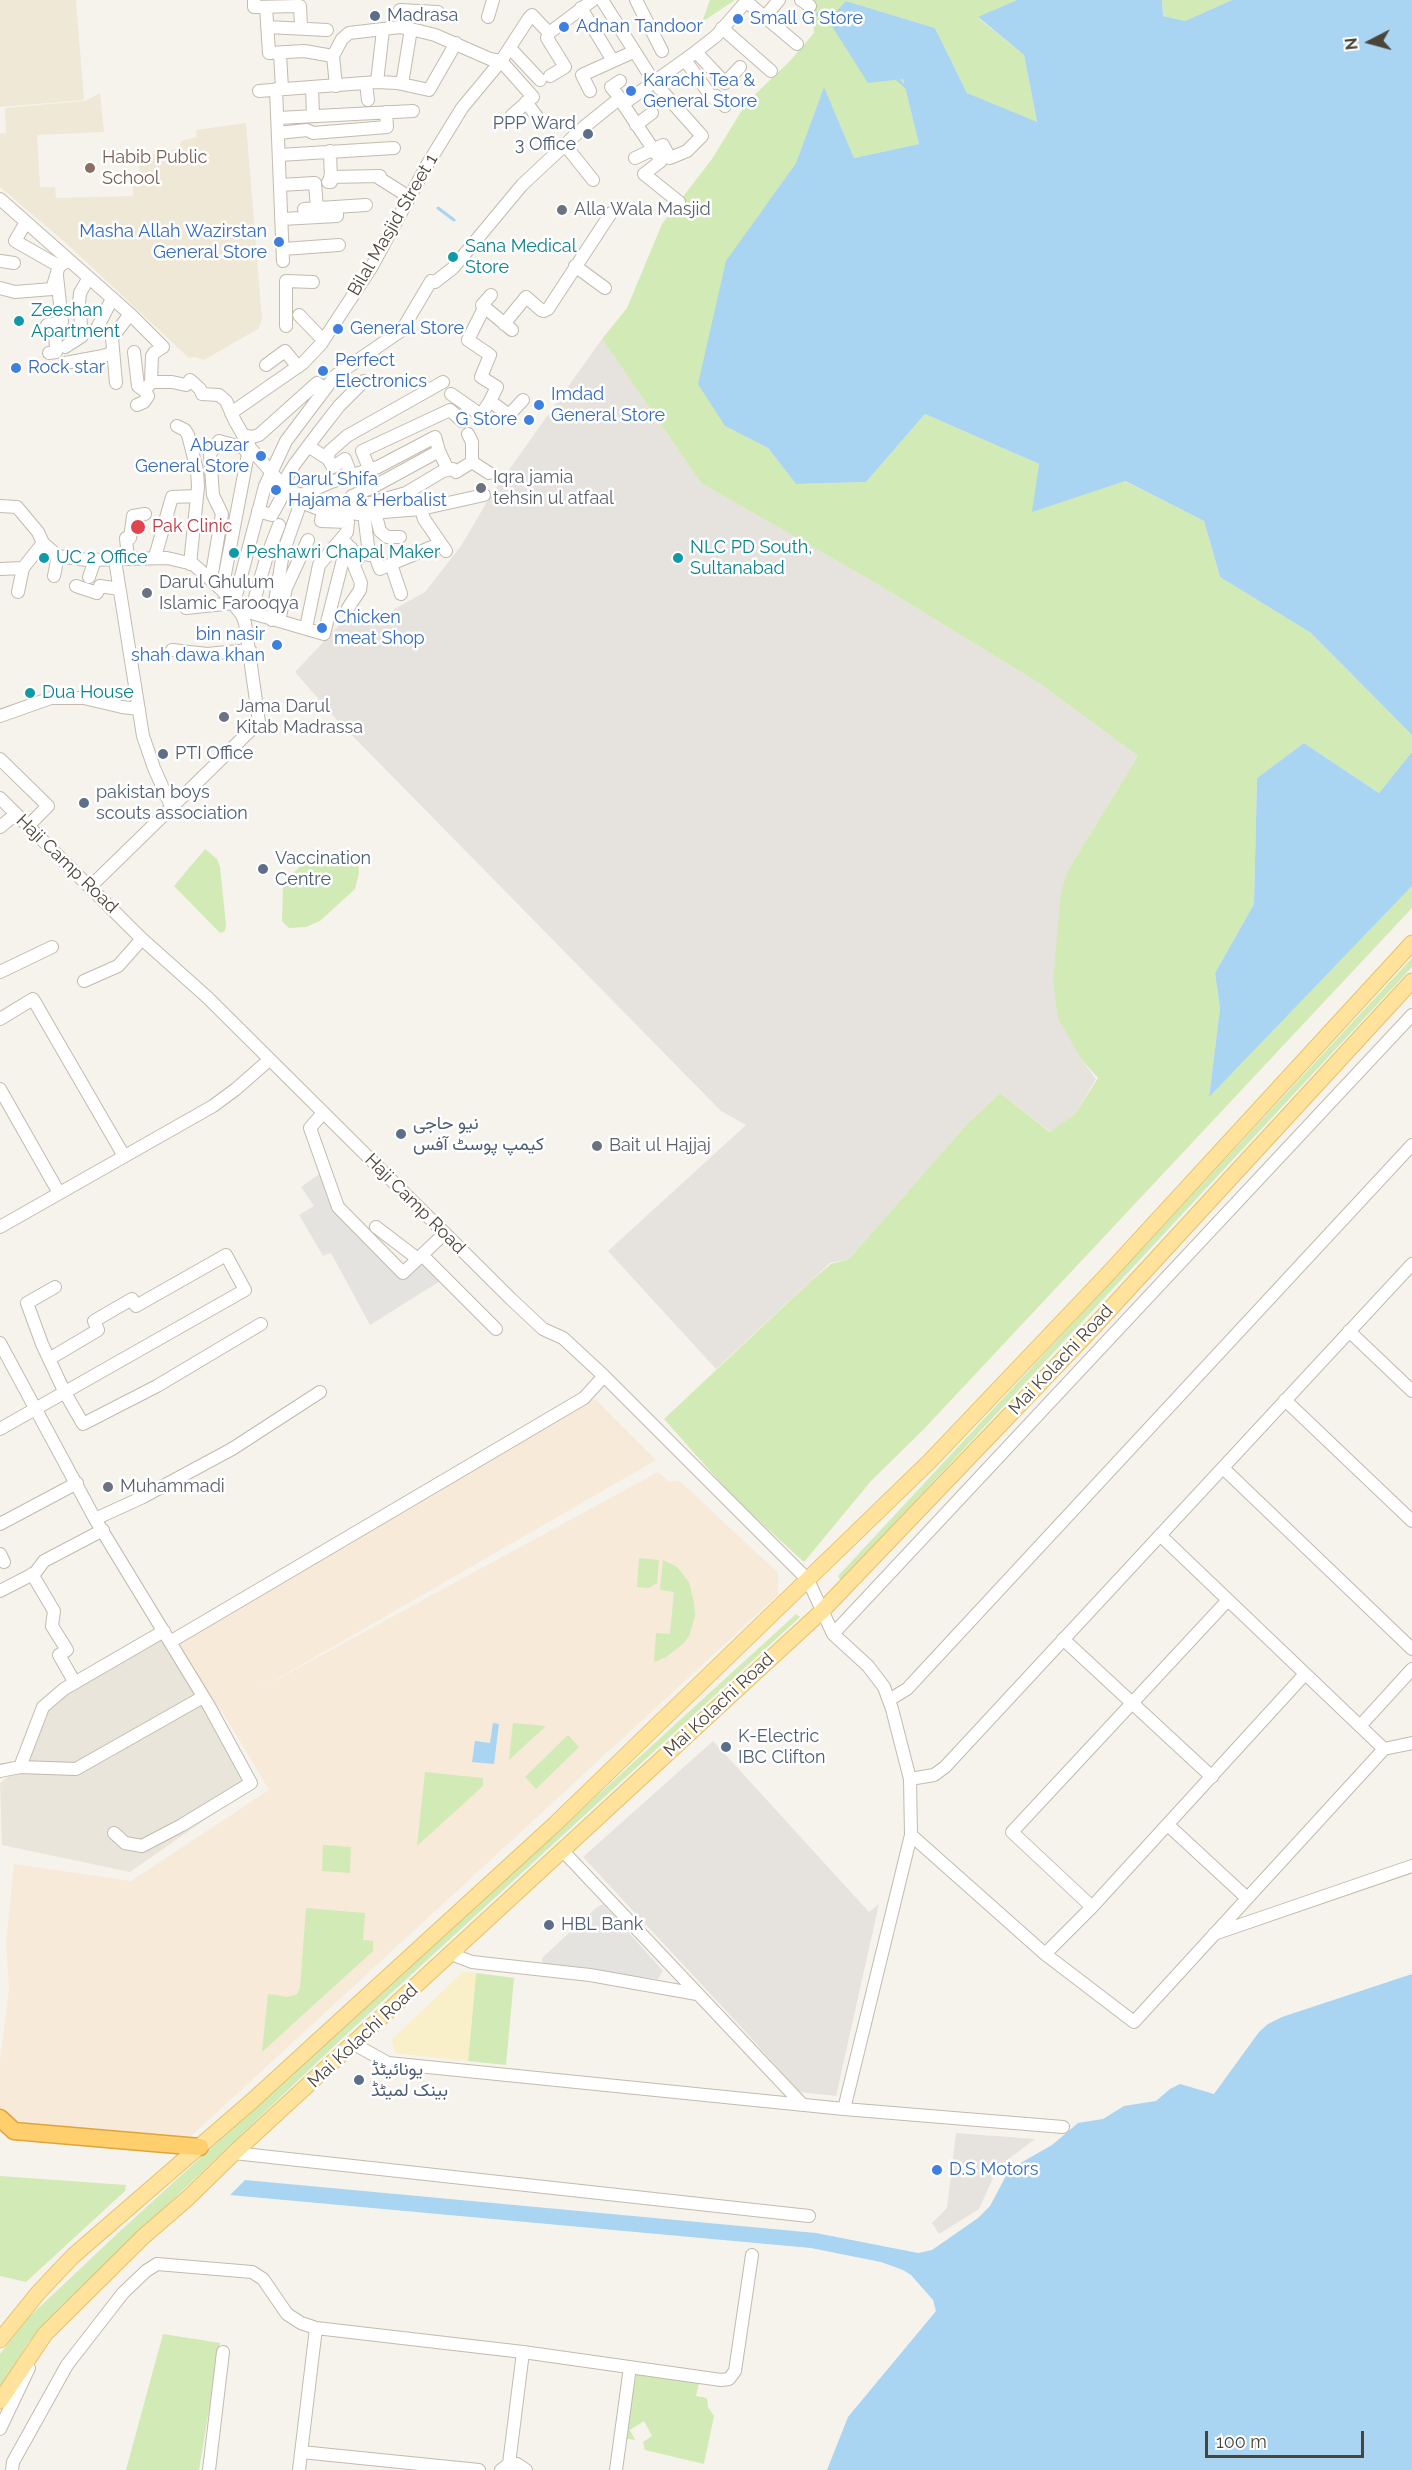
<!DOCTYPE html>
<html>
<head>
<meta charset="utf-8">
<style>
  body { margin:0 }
  #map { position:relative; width:1412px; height:2470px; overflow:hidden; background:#f6f3ec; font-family:Raleway,sans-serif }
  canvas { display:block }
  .north { position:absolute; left:1340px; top:12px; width:60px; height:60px; -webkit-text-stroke:4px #fff; paint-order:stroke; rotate:264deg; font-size:16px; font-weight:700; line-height:24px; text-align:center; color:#4b4439 }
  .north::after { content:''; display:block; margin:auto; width:21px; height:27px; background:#4b4439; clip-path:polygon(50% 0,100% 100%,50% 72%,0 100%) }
  .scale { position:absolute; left:1205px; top:2431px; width:159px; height:27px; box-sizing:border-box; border:3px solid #4b4439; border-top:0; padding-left:8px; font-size:18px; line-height:21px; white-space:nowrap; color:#4b4439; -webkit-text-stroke:4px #fff; paint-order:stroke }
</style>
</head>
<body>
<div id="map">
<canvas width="1412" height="2470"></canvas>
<div class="north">N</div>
<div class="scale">100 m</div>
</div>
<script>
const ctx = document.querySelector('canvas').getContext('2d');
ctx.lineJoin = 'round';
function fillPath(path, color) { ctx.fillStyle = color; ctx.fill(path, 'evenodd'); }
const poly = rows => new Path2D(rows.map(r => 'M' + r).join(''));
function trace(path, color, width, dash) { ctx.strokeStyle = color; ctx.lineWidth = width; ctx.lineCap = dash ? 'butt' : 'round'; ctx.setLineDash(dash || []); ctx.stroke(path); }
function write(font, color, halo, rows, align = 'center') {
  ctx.font = font + ' Raleway,Vazirmatn,sans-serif'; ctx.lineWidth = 5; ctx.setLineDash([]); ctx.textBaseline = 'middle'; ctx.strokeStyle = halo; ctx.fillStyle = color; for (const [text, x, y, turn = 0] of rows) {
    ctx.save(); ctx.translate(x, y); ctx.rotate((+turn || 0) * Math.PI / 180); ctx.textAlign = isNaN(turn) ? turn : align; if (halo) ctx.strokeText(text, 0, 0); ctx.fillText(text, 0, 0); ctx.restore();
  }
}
fillPath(poly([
  [162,1637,256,1784,130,1872,2,1845,0,1783,20,1767,43,1707]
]), '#eae5da');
fillPath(poly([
  [595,1399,656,1460,256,1691,658,1472,669,1482,680,1481,778,1573,778,1595,189,2138,15,2124,3,2115,0,2109,0,2061,9,1989,6,1943,14,1864,131,1881,269,1790,222,1711,214,1715,170,1642]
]), '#f7ead8');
fillPath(poly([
  [602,339,701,483,874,582,1039,683,1138,756,1068,870,1082,1060,1096,1079,1075,1114,1051,1132,1000,1093,967,1124,849,1259,830,1263,716,1369,608,1251,746,1125,721,1111,336,719,295,672,347,617,380,617,425,592,461,546,491,495],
  [713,1741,869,1912,879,1904,836,2096,799,2092,744,2030,583,1857],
  [956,2133,1035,2139,998,2167,979,2209,939,2234,932,2223,947,2208]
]), '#e6e2dd');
fillPath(poly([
  [0,0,76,0,84,100,0,107],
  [100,93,104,132,37,135,40,187,55,187,56,198,133,196,133,186,142,184,137,158,180,148,181,141,197,137,196,130,246,123,262,320,258,329,204,360,195,357,189,358,66,243,0,187,0,134,6,133,5,108,85,101]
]), '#efe8d6');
fillPath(poly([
  [710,0,735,0,702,22],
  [808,0,1017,0,978,18,1024,55,1037,123,967,93,935,28,846,1,829,20,903,79,919,144,854,158,824,88,796,163,726,262,725,426,768,448,796,484,866,482,925,414,1039,464,1033,511,1124,481,1204,521,1220,577,1311,633,1412,735,1412,752,1379,793,1304,743,1257,778,1254,904,1215,973,1220,1008,1209,1096,1412,886,1412,908,923,1430,871,1481,804,1562,735,1499,664,1419,812,1280,831,1264,849,1259,967,1124,1000,1093,1050,1132,1075,1114,1098,1078,1082,1060,1058,1018,1053,980,1061,893,1068,870,1138,756,1039,683,874,582,701,483,602,339,627,308,662,224,712,159,747,102,790,61,814,33,813,13],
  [1162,0,1232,0,1185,21,1163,16],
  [205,849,217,859,220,867,226,925,225,931,220,933,174,886],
  [353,853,358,860,359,873,355,889,320,921,306,927,289,928,282,921,283,885,310,855],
  [1412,958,1412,967,841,1581,838,1576],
  [639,1558,659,1560,657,1583,649,1588,637,1587],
  [663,1560,677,1567,689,1582,694,1603,695,1616,689,1636,684,1643,666,1657,654,1662,656,1633,670,1634,674,1592,660,1590],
  [796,1614,800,1617,350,2031,61,2306,28,2343,0,2388,0,2354,29,2317,118,2233],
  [513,1723,546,1726,509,1760],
  [568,1735,579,1747,536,1789,525,1777],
  [425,1772,483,1778,483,1786,417,1846],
  [323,1845,351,1847,350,1873,322,1871],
  [306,1908,365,1913,363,1940,373,1941,373,1951,262,2052,268,1994,288,1997,297,1994,300,1988],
  [476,1973,514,1978,506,2065,468,2061],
  [0,2176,126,2185,125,2191,26,2282,0,2276],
  [163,2334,220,2343,199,2470,126,2470],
  [642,2371,699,2383,696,2396,707,2398,708,2407,714,2416,704,2464,645,2450,643,2442,652,2436,644,2421,630,2430,635,2440,623,2438,637,2373]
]), '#d2eab5');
fillPath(poly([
  [463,1972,476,1973,468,2061,395,2053,392,2039]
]), '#f9efc9');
fillPath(poly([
  [325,1170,339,1207,403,1273,422,1255,445,1278,370,1325,331,1253,323,1256,299,1215,314,1206,301,1187],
  [603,1904,663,1971,658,1979,543,1966,542,1958,597,1907]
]), '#e5e3e0');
fillPath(poly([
  [1017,0,1162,0,1163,16,1185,21,1232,0,1412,0,1412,735,1311,633,1220,577,1204,521,1125,481,1032,512,1039,464,925,414,866,482,796,484,768,448,725,426,698,384,726,261,796,163,824,87,854,158,919,144,903,79,868,83,828,20,846,1,935,28,967,93,1037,122,1024,55,978,17],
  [1304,743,1379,793,1412,752,1412,886,1209,1097,1220,1008,1215,973,1254,904,1257,778],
  [493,1723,499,1724,494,1764,472,1762,475,1741,490,1743],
  [1412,1974,1412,2470,827,2470,848,2417,936,2311,933,2300,911,2275,903,2270,881,2262,811,2248,230,2195,245,2180,816,2233,918,2253,932,2250,978,2218,990,2206,1007,2174,1017,2165,1052,2145,1078,2123,1103,2119,1124,2106,1156,2101,1170,2089,1180,2084,1214,2094,1259,2032,1268,2024,1282,2017]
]), '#a9d4f2');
trace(poly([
  [813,13,833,21],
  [897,79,908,89],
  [438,208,454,220]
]), '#a9d4f2', 3);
const minor = poly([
  [254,0,254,7,300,6,301,27],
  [602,0,654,82,702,136,687,151,670,158,663,145,635,158],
  [636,0,662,51],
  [801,0,810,6],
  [266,7,269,53,304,51,333,56],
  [581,8,613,61],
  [400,10,438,12,437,16],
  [488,17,493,0],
  [764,18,779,0],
  [267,27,327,30],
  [722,28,771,71],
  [549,33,547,38,565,67,550,76],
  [510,48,540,80],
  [696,52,725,83,740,67],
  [280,53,282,89],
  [685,60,711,96,713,98,716,96,725,106],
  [377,82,397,83,429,90,456,43],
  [366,83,368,100],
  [402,84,411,29],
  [336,86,333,56,342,39,349,33,400,27,411,29,435,35,490,59,501,61,533,97,512,115],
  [312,87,313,116],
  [276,89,283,261],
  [259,91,377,82,383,30],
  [590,91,582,75,633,52],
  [620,98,611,87,620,81],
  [526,102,541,122],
  [623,104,661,161,644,174,679,202],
  [278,118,413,111],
  [636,125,652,113],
  [278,133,307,130,313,133,387,127,386,112],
  [565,145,593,180],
  [279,155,394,148],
  [330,177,380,176],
  [379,178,409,197],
  [328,182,331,182,330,151],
  [280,185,315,183,317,208],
  [0,199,130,314,163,347,154,353,152,356,151,382],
  [304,209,366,205],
  [282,219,337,216,337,207],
  [26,222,15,241,59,266],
  [283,249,339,245],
  [0,261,14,263],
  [575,266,605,288],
  [0,288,15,292,52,289,59,266,68,261],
  [491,295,482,305,512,330],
  [484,308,468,340,490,355,481,377,497,387,490,401],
  [299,315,323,340],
  [504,324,526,297,541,310,544,311,548,309,611,213],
  [47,325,62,322,57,276],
  [286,326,286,281,313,282],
  [96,330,112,299],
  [65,347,82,336,79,303,80,293,88,279],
  [134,352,138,386,145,391],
  [49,353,56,352,55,324],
  [65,363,103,356,112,353],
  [266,365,285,351,298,367],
  [190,380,200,389,202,394,219,395,226,401,235,421,251,449,286,489,301,495,301,502,316,508,358,514,357,507,406,493,443,471,453,469,456,472,472,462,489,473],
  [116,383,112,338,130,314],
  [451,394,481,415,490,401,509,415,523,400],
  [137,405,144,402,148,396,145,391,151,382,172,382,186,385],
  [231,413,303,363,321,344,371,268,427,165,462,108,501,61,529,18,532,15,549,33,593,0],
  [177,426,185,430,188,435,197,470,198,487,190,564],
  [468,434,472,442,472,462],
  [243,435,252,437,259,435,317,383,325,388],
  [308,446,328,459,333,467,345,459,352,477],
  [328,459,329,452,347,436,443,382],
  [370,471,362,451,450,410,462,421],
  [282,485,294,465,318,433,339,406,364,381],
  [301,495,331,482,378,467,435,437,439,451],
  [352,496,373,487,439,451,448,470],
  [0,506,17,507,38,532,43,543,58,556,87,560,167,558,193,564,222,590,242,615,245,623,259,722,91,886],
  [421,509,424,519,446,551],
  [258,511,272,515,286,489],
  [375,512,380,531,387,537,400,537],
  [364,513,369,555,374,553,380,569,391,564],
  [358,514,421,509,484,495],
  [342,541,351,548,358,559,353,563,361,583,360,590,348,608],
  [155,557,172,497,197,496],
  [128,559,126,538,130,538,133,516,145,514],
  [115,560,143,736,154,768,171,806],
  [0,569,23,568,43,543],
  [54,576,58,556],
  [89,577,95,560],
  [211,579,222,514,213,495,210,454,219,441,244,448,249,456],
  [76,586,97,593,100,586,119,589],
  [222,590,247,459,254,452],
  [18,592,23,568],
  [401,594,391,564,439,544],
  [186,608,234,603,265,486,286,441,335,376,402,330,431,281,435,282,453,268,522,185,584,127,620,98,623,104,689,57,716,36,744,4,748,3,797,44],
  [238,609,324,634,347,544],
  [251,612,266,559,279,525],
  [272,620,283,553,301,502],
  [279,621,286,588,308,540],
  [306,628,319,565,347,532,348,522,321,521,323,509],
  [172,650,207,654,250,650],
  [0,716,51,698,84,698,122,707,139,709],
  [0,759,48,806,29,825],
  [0,798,142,939,207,997,511,1299,543,1329,563,1338,604,1376,808,1580,833,1634,868,1666,884,1687,892,1709,910,1779,911,1835,844,2109],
  [0,827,16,814],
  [0,972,52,947],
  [84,981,118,966,142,939],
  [0,1019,33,999,124,1156],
  [0,1089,59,1193],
  [323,1113,310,1128,338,1207,403,1273,445,1233],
  [0,1227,213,1106,236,1089,269,1060],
  [376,1227,418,1259],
  [422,1255,496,1329],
  [55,1287,27,1303,42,1344,64,1391,83,1424,157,1386,261,1324],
  [1349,1331,1412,1391],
  [0,1343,95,1519,209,1706,251,1783,182,1825,142,1846,125,1843,114,1833],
  [1285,1400,1412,1521],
  [0,1429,245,1290,226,1255,136,1306,132,1299,94,1321,98,1330,49,1359],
  [1223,1468,1412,1649],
  [95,1519,141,1498,232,1449,320,1392],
  [0,1524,77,1483],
  [0,1554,4,1562],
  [32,1574,54,1611,52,1626,67,1650,59,1655,75,1683],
  [0,1591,35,1573,44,1561,103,1530],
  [833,1634,1412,1015],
  [1063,1639,1212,1777],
  [170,1642,584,1398,604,1376],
  [889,1700,907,1689,1412,1145],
  [1360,1726,1412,1669],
  [1384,1749,1412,1743],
  [20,1767,76,1769,203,1697],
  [0,1771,20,1767,43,1707,64,1689,164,1631],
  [910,1779,934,1775,945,1767,1412,1264],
  [1168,1825,1247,1898],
  [911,1835,1045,1954,1134,2022,1384,1749,1160,1535],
  [562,1850,801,2103],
  [1092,1907,1012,1832,1228,1600],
  [1214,1934,1412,1866],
  [451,1954,472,1962,590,1975,697,1994],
  [1045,1954,1092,1907,1305,1674],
  [354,2044,388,2063,844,2109,1063,2127],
  [234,2153,809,2216],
  [0,2429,29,2368],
  [301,2452,479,2470],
  [509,2464,523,2352],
  [12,2470,13,2462,67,2365,123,2293,146,2271,157,2264,252,2272,263,2279,287,2314,301,2323,316,2328,523,2352,721,2380,729,2379,735,2371,752,2255],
  [209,2470,223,2352],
  [299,2470,316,2328],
  [501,2470,509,2464,517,2464,526,2470],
  [616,2470,630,2367]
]);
const major = poly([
  [0,2340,38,2293,73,2256,252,2101,554,1825,929,1462,1106,1276,1412,943],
  [0,2401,45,2334,144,2236,188,2198,234,2153,821,1612,1087,1334,1412,981]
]);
const highway = poly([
  [0,2118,14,2131,200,2147]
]);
trace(minor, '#c2bbae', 14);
trace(major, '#e6c16a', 17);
trace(highway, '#e0a43c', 19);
trace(minor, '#fff', 12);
trace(major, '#ffe39c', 15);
trace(highway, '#ffcf6e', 16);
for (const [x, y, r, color] of [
  [375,16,6,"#5c6f8a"],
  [738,19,6,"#3f7fe0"],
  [564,27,6,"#3f7fe0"],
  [631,91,6,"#3f7fe0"],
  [588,134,6,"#5c6f8a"],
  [90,168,6,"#8d6e63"],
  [562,210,6,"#6b7280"],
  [279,242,6,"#3f7fe0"],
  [453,257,6,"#0f9aa8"],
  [19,321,6,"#0f9aa8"],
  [338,329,6,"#3f7fe0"],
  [16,368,6,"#3f7fe0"],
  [323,371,6,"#3f7fe0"],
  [539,405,6,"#3f7fe0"],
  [529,420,6,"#3f7fe0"],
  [261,456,6,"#3f7fe0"],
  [481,488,6,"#6b7280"],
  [276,490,6,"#3f7fe0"],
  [138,527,8,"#e0444e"],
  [234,553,6,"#0f9aa8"],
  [44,558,6,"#0f9aa8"],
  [678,558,6,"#0f9aa8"],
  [147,593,6,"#6b7280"],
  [322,628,6,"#3f7fe0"],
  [277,645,6,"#3f7fe0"],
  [30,693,6,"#0f9aa8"],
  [224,717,6,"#6b7280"],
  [163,754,6,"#5c6f8a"],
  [84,803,6,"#5c6f8a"],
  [263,869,6,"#5c6f8a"],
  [401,1134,6,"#5c6f8a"],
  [597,1146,6,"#6b7280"],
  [108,1487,6,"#6b7280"],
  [726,1747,6,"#5c6f8a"],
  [549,1925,6,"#5c6f8a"],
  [359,2080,6,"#5c6f8a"],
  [937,2170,6,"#3f7fe0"]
]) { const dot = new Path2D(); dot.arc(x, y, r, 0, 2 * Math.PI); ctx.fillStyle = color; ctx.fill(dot); trace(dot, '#fff', 2); }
write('18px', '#4e5e75', '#fff', [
  ["Madrasa",387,16],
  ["PPP Ward",576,124,"right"],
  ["3 Office",576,145,"right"],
  ["PTI Office",175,754],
  ["pakistan boys",96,793],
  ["scouts association",96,814],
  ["Vaccination",275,859],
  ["Centre",275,880],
  ["نیو حاجی",413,1124],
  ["کیمپ پوسٹ آفس",413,1145],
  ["K-Electric",738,1737],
  ["IBC Clifton",738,1758],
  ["HBL Bank",561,1925],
  ["یونائیٹڈ",371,2070],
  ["بینک لمیٹڈ",371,2091]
], 'left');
write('18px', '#366cbe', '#fff', [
  ["Small G Store",750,19],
  ["Adnan Tandoor",576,27],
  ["Karachi Tea &",643,81],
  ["General Store",643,102],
  ["Masha Allah Wazirstan",267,232,"right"],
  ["General Store",267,253,"right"],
  ["General Store",350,329],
  ["Perfect",335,361],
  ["Electronics",335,382],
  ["Rock star",28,368],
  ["Imdad",551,395],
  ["General Store",551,416],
  ["G Store",517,420,"right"],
  ["Abuzar",249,446,"right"],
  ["General Store",249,467,"right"],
  ["Darul Shifa",288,480],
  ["Hajama & Herbalist",288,501],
  ["Chicken",334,618],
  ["meat Shop",334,639],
  ["bin nasir",265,635,"right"],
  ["shah dawa khan",265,656,"right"],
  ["D.S Motors",949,2170]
], 'left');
write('18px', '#785e54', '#fff', [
  ["Habib Public",102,158],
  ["School",102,179]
], 'left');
write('18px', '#5b616d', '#fff', [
  ["Alla Wala Masjid",574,210],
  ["Iqra jamia",493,478],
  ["tehsin ul atfaal",493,499],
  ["Darul Ghulum",159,583],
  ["Islamic Farooqya",159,604],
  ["Jama Darul",236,707],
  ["Kitab Madrassa",236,728],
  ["Bait ul Hajjaj",609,1146],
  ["Muhammadi",120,1487]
], 'left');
write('18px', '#4b4439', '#fff', [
  ["Bilal Masjid Street 1",393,225,-60],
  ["Haji Camp Road",67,864,44],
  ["Haji Camp Road",415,1204,45],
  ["Mai Kolachi Road",1061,1360,-47],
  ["Mai Kolachi Road",719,1705,-43],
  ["Mai Kolachi Road",363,2036,-43]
]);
write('18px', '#0d838f', '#fff', [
  ["Sana Medical",465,247],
  ["Store",465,268],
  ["Zeeshan",31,311],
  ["Apartment",31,332],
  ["NLC PD South,",690,548],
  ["Sultanabad",690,569],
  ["Peshawri Chapal Maker",246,553],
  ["UC 2 Office",56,558],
  ["Dua House",42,693]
], 'left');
write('18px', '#be3a42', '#fff', [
  ["Pak Clinic",152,527]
], 'left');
</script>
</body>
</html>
